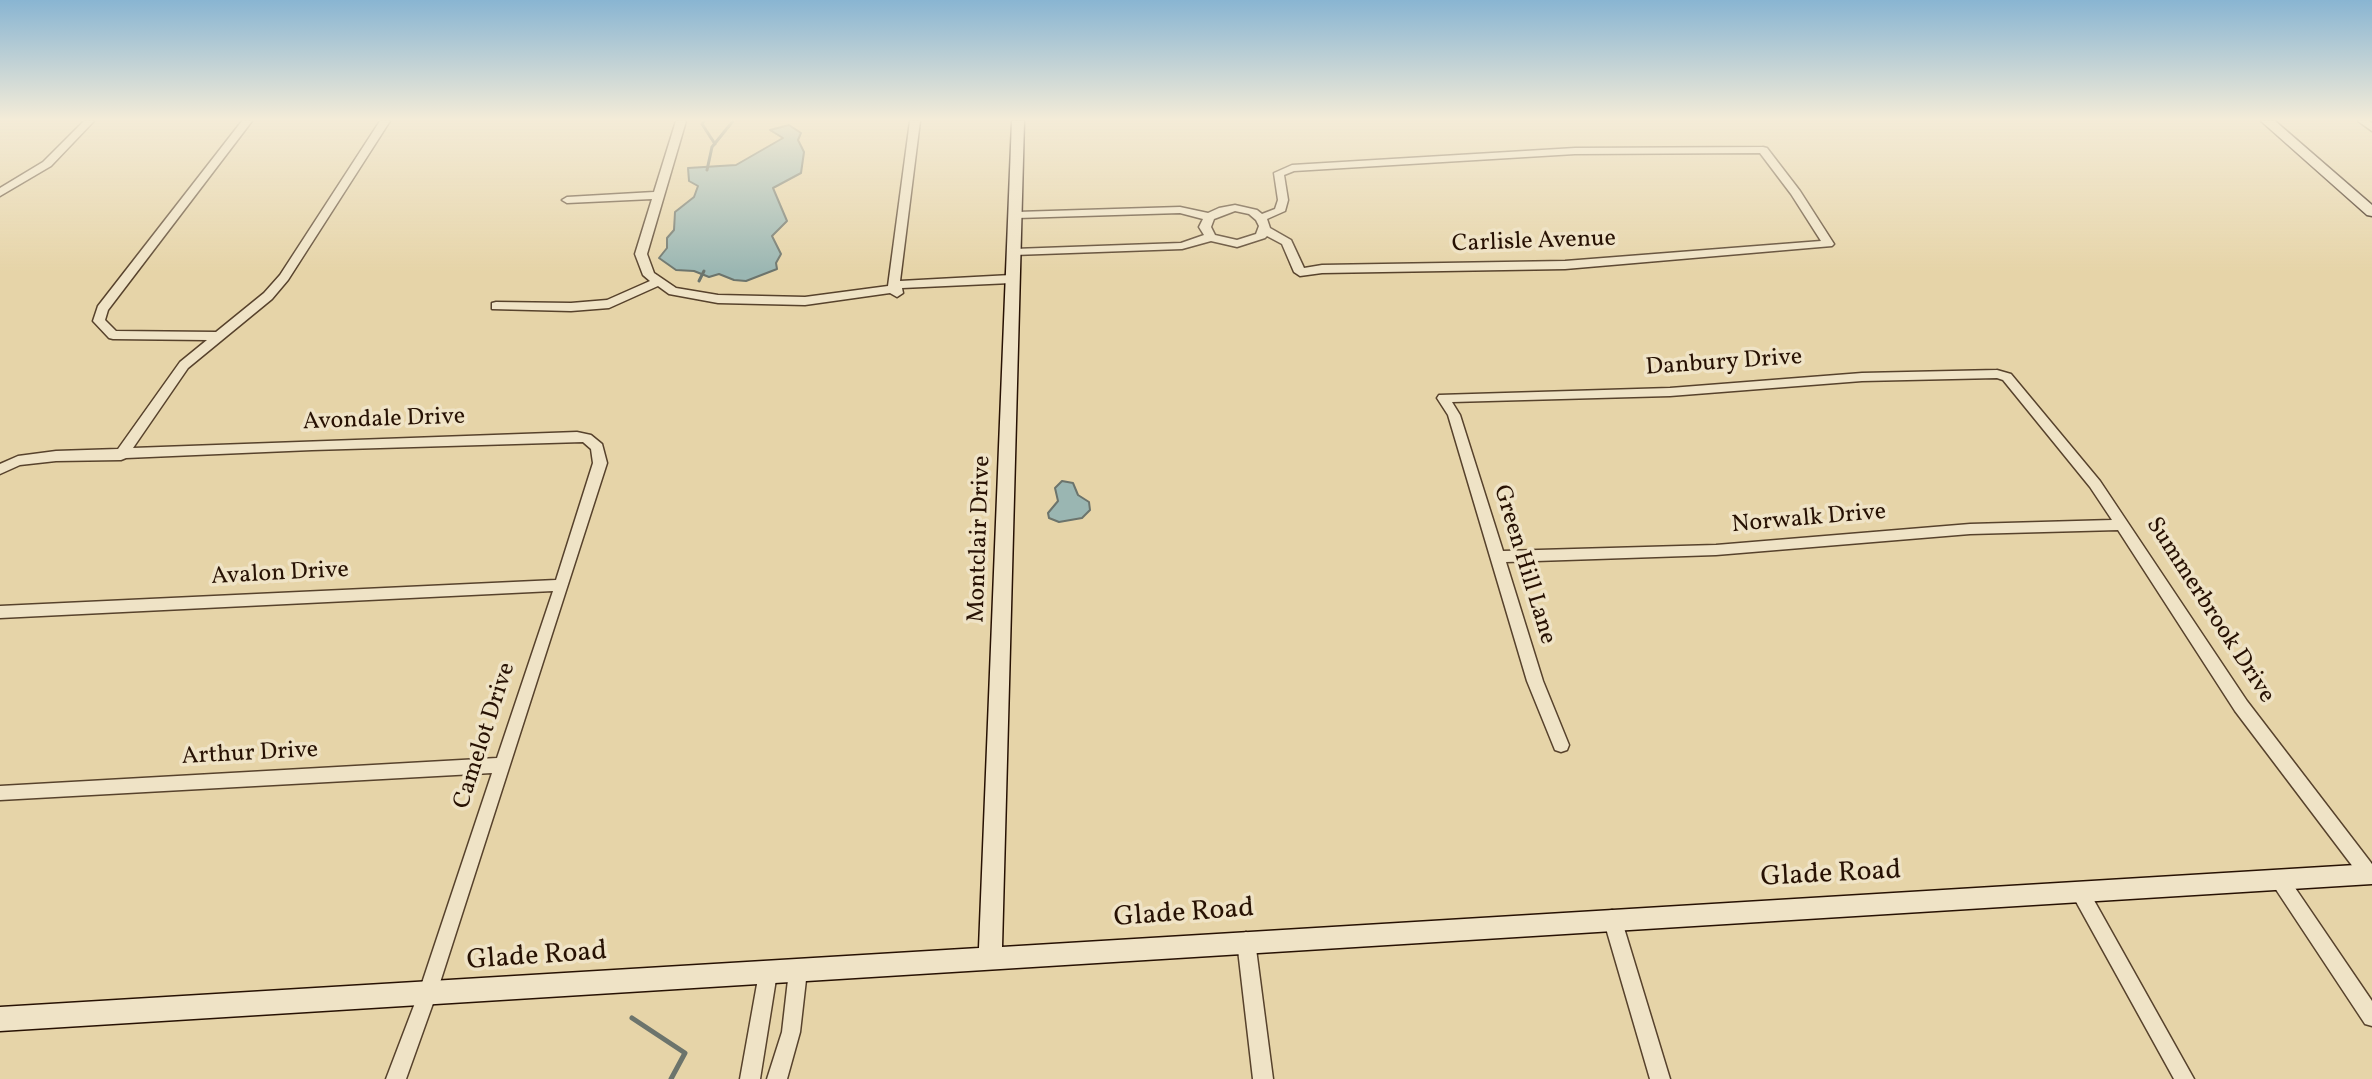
<!DOCTYPE html>
<html>
<head>
<meta charset="utf-8">
<style>
  body { margin:0 }
  canvas { display:block; background:#e6d4a8 }
</style>
</head>
<body>
<canvas width="2372" height="1079"></canvas>
<script>
const ctx = document.querySelector('canvas').getContext('2d');
ctx.lineJoin = 'round';
function fillPath(path, color) { ctx.fillStyle = color; ctx.fill(path, 'evenodd'); }
const poly = rows => new Path2D(rows.map(r => 'M' + r).join(''));
function trace(path, color, width, dash) { ctx.strokeStyle = color; ctx.lineWidth = width; ctx.lineCap = dash ? 'butt' : 'round'; ctx.setLineDash(dash || []); ctx.stroke(path); }
function write(font, color, halo, rows, align = 'center') {
  ctx.font = font + ' Vollkorn,serif'; ctx.lineWidth = 7; ctx.setLineDash([]); ctx.textBaseline = 'middle'; ctx.strokeStyle = halo; ctx.fillStyle = color; for (const [text, x, y, turn = 0] of rows) {
    ctx.save(); ctx.translate(x, y); ctx.rotate((+turn || 0) * Math.PI / 180); ctx.textAlign = isNaN(turn) ? turn : align; if (halo) ctx.strokeText(text, 0, 0); ctx.fillText(text, 0, 0); ctx.restore();
  }
}
const water = poly([
  [789,125,801,133,798,140,804,152,801,173,773,188,787,221,772,236,781,254,776,263,777,269,746,281,734,280,719,274,709,277,694,271,676,270,659,258,667,248,667,238,674,230,675,212,694,197,698,186,689,181,688,168,736,165,783,138,770,130,789,125],
  [1062,481,1073,483,1078,495,1089,502,1090,510,1082,518,1059,522,1049,518,1048,513,1058,501,1055,488,1062,481]
]);
fillPath(water, '#9ab6b2');
trace(water, '#6c746c', 2);
trace(poly([
  [704,121,702,124,715,144],
  [707,170,712,147,733,121],
  [699,281,704,271]
]), '#6c746c', 3);
trace(poly([
  [632,1018,685,1053,671,1079]
]), '#6c746c', 5);
const street = poly([
  [84,121,94,121,51,166,0,196,0,188,43,162,84,121],
  [242,121,252,121,108,310,105,320,116,331,216,332,264,293,280,275,380,121,390,121,288,280,272,299,188,368,133,448,577,432,591,435,602,444,607,463,436,995,406,1079,386,1079,418,995,492,773,0,800,0,786,497,758,553,591,0,618,0,606,556,580,593,463,591,449,583,442,312,450,126,458,121,460,56,461,20,465,0,474,0,464,18,456,56,451,118,449,180,362,207,340,113,339,109,338,93,321,98,306,242,121],
  [676,121,686,121,647,254,654,273,676,288,718,295,805,297,888,286,910,121,920,121,900,281,1011,275,1017,279,1011,283,902,288,903,293,897,297,890,293,805,305,718,303,669,294,658,286,609,308,571,311,492,309,492,303,496,302,571,303,607,300,650,281,643,275,635,254,652,199,567,203,562,200,567,197,654,192,676,121],
  [2358,121,2369,121,2372,123,2372,131,2358,121],
  [1763,147,1767,148,1800,191,1834,244,1832,246,1565,269,1322,273,1300,276,1294,272,1282,244,1267,236,1265,238,1237,247,1211,241,1182,249,1014,255,1008,252,1014,249,1181,243,1204,235,1199,227,1203,219,1180,213,1017,218,1012,215,1017,212,1180,207,1208,213,1219,208,1235,205,1257,210,1262,214,1275,209,1278,200,1274,173,1292,165,1575,148,1763,147],
  [1760,153,1791,194,1821,241,1565,261,1322,265,1304,268,1291,240,1270,228,1267,219,1285,211,1288,200,1284,175,1294,171,1575,154,1760,153],
  [1235,211,1249,214,1256,220,1259,226,1256,234,1237,240,1215,235,1211,227,1214,219,1235,211],
  [1997,370,2011,374,2100,481,2247,701,2372,864,2372,881,2363,880,2235,711,2118,530,1970,534,1716,555,1506,562,1543,681,1569,745,1567,750,1561,752,1555,750,1527,681,1448,415,1437,398,1439,395,1670,388,1862,373,1997,370],
  [1997,378,2003,380,2090,487,2112,520,1970,524,1716,545,1503,551,1460,415,1452,402,1670,396,1862,381,1997,378],
  [2279,871,2285,873,2372,1001,2372,1026,2365,1024,2273,885,2270,879,2273,873,2279,871],
  [2080,884,2086,886,2194,1079,2174,1079,2074,898,2071,892,2074,886,2080,884],
  [1612,910,1618,912,1621,918,1670,1079,1650,1079,1603,918,1606,912,1612,910],
  [1246,932,1252,935,1255,941,1273,1079,1253,1079,1237,941,1240,935,1246,932],
  [798,962,804,965,807,971,800,1032,787,1079,767,1079,782,1032,789,971,792,965,798,962],
  [768,964,774,967,777,973,760,1079,740,1079,759,973,762,967,768,964]
]);
const secondary = poly([
  [1012,121,1024,121,1002,947,2372,864,2372,884,0,1031,0,1007,979,948,1012,121],
  [2261,121,2275,121,2372,205,2372,216,2367,215,2261,121]
]);
trace(street, '#57422c', 3);
trace(secondary, '#271103', 3);
fillPath(street, '#efe3c6');
fillPath(secondary, '#efe3c6');
const sky = ctx.createLinearGradient(0, 0, 0, 272);
sky.addColorStop(0, '#89b5d2');
sky.addColorStop(0.44, '#f4ecd8');
sky.addColorStop(1, '#f4ecd800');
ctx.fillStyle = sky;
ctx.fillRect(0, 0, 2372, 272);
write('24px', '#271103', '#efe3c6', [
  ["Carlisle Avenue",1534,243,-2],
  ["Danbury Drive",1724,364,-4],
  ["Avondale Drive",384,421,-2],
  ["Norwalk Drive",1809,520,-5],
  ["Montclair Drive",981,539,-88],
  ["Green Hill Lane",1523,565,73],
  ["Avalon Drive",280,575,-3],
  ["Summerbrook Drive",2209,611,57],
  ["Camelot Drive",486,736,-72],
  ["Arthur Drive",250,755,-3]
]);
write('28px', '#271103', '#efe3c6', [
  ["Glade Road",1831,876,-3],
  ["Glade Road",1184,915,-4],
  ["Glade Road",537,958,-4]
]);
</script>
</body>
</html>
